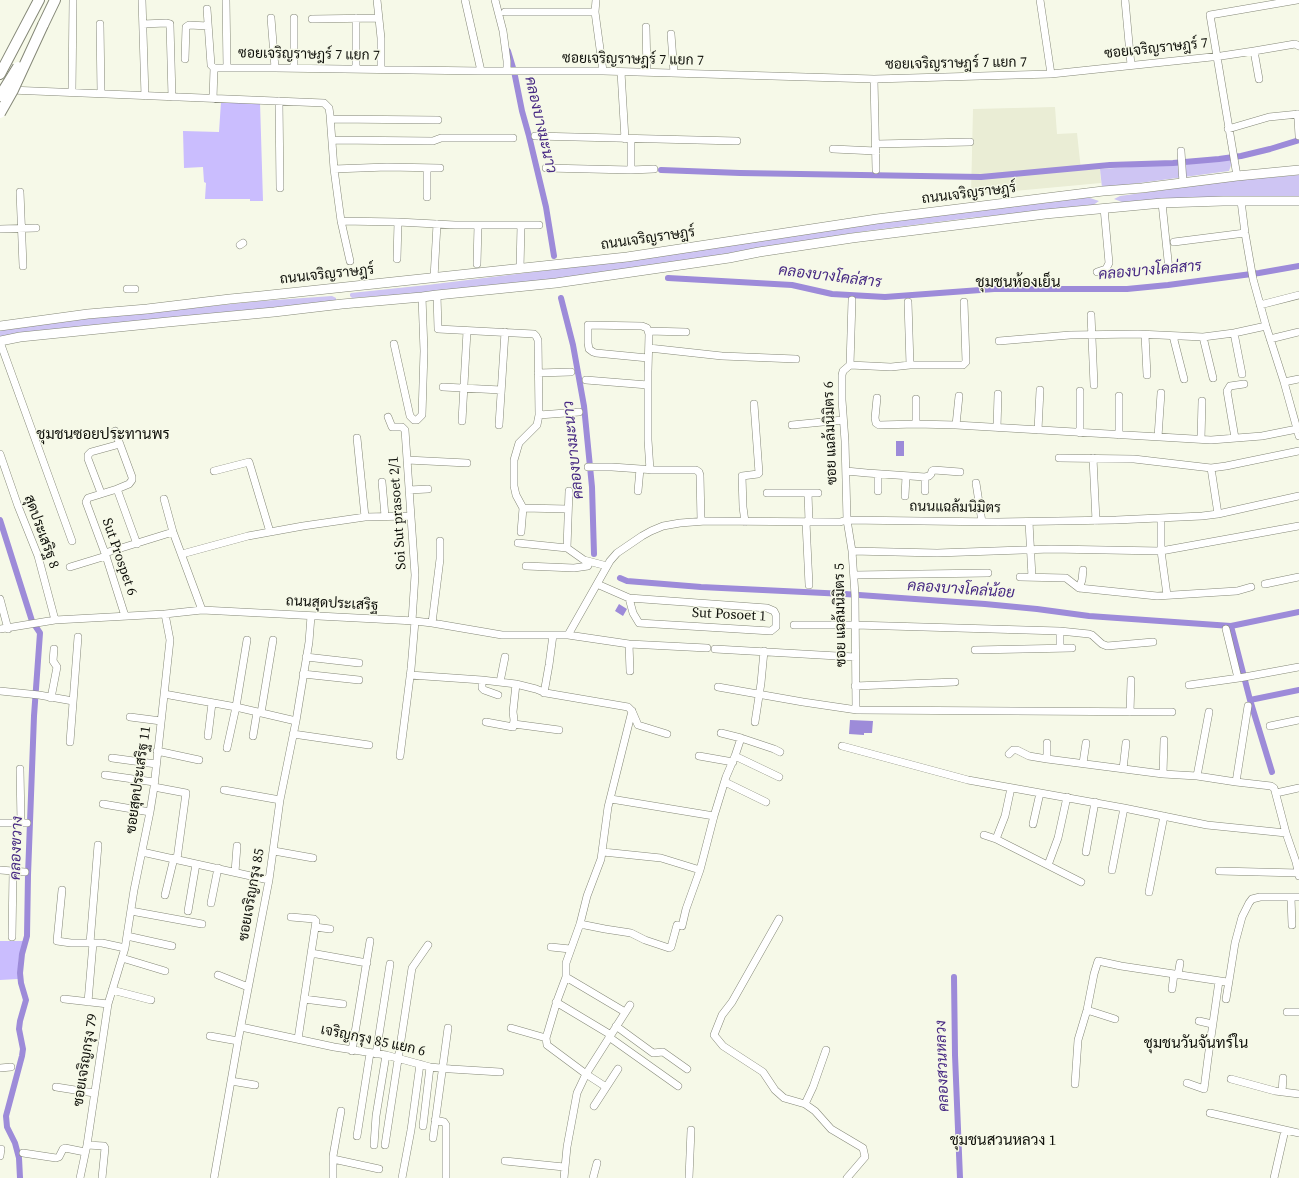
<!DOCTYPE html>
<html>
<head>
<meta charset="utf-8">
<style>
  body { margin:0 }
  canvas { display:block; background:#f6f9e8 }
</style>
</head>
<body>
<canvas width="1299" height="1178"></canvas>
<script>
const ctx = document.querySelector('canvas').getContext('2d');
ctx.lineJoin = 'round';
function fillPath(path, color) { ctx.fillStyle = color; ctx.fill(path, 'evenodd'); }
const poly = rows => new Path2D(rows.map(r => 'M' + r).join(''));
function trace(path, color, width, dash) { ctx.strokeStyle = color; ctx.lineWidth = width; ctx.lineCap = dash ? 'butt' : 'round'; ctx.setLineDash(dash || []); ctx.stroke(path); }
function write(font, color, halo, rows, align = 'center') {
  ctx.font = font + ' "Source Serif 4",Sarabun,serif'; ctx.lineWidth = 3; ctx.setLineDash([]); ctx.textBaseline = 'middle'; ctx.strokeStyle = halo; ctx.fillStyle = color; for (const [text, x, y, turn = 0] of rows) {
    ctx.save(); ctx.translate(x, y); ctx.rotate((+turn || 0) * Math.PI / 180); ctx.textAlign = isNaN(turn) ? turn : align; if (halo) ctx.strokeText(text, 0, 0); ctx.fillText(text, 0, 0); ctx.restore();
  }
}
fillPath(poly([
  [1055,107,1057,134,1077,133,1081,170,1100,169,1101,183,971,195,973,109]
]), '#eaedd5');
fillPath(poly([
  [1231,159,1231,165,1229,171,1102,188,1100,169,1179,164],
  [1299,175,1299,197,1235,198,1122,202,1114,199,1120,196,1227,181],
  [1083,198,1090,198,1099,201,1092,206,969,218,866,231,658,265,541,281,408,294,352,298,350,296,350,294,351,293,427,285,639,259,807,231],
  [332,296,336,298,336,302,0,337,0,329,64,321,261,301]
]), '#cec5f3');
fillPath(poly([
  [221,102,260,102,263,201,250,201,250,199,205,199,206,183,204,182,203,167,184,168,183,131,219,132],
  [0,941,25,941,19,955,18,979,0,980]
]), '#cabdfe');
fillPath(poly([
  [896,441,904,441,904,456,896,456],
  [619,604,627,609,623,616,615,611],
  [850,720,873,721,872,733,864,733,864,735,849,734]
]), '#9d8bd9');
trace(poly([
  [508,51,514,71,522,111,529,136,546,207,554,256],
  [661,170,740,173,981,177,1110,165,1173,163,1219,159,1241,156,1270,149,1299,140],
  [668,278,792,285,832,294,885,297,994,289,1127,289,1168,285,1259,273,1299,266],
  [561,298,573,345,584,406,592,487,594,554],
  [0,520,32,621,40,633,34,716,28,875,27,936,22,954,20,973,21,983,26,1000,20,1021,19,1029,23,1049,22,1056,6,1116,7,1127,15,1143,19,1158,20,1178],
  [620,578,627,581,701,587,845,594,985,604,1037,609,1089,616,1231,626,1299,612],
  [1231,626,1250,700,1272,772],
  [1250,700,1299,690],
  [954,977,955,1055,960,1178]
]), '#9d8bd9', 6);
const minor = poly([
  [142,0,145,96],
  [226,0,227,68],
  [377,0,381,38,381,69],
  [465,0,481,71],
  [495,0,503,31,507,61,507,71],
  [596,0,595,12,603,71],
  [1040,0,1051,74],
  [1125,0,1131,65],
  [207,9,211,65,214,68,213,99],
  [505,12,595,12],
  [271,18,275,68],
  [356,18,356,69],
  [312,19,379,18],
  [100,24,101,93],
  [143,24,166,23,170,24,170,25,172,97],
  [646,27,647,72],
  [671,34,674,73],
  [1254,51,1259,79],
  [185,59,186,27,189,25,208,26],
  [214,68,275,68,481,71,603,71,874,79,1051,74,1221,56,1254,51,1295,44,1299,46],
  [294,68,294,18],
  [621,72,625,139],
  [874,79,876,170],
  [10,90,324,103,329,108,330,115,334,169,341,221,350,261],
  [72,92,73,0],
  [279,101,280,188],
  [1297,114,1298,119,1299,136],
  [331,119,438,120],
  [1228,129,1269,117,1299,114],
  [535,136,737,141],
  [332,140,433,141,441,138,513,138],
  [876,144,970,142],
  [833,149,876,151],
  [1181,151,1183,183],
  [427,168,427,197],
  [546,168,631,170,654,169],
  [334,169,387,167,440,168],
  [631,170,631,139],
  [1237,176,1210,15,1297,0],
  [20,192,23,266],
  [1241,201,1245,233,1253,279,1266,326,1284,382,1299,436],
  [1162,203,1169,270],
  [341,221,398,222,455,225,539,225],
  [0,229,36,228],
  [1174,242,1245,233],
  [240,245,243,243],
  [397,259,398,222],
  [477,264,478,225],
  [520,269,521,225],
  [1097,272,1106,269,1109,263,1104,208],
  [434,278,437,224],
  [127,289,135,289],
  [437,295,438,329,534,334,536,336,538,340,539,415,537,425,519,443,514,460,514,486,516,495,523,508,521,532],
  [852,300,850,365,843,371,842,375,842,400,845,441,847,520,852,551,855,595,856,709],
  [908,302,910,365],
  [1260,305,1299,295],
  [1091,315,1094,385],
  [648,331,686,332],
  [1234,333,1242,374],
  [1145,335,1147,375],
  [1173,336,1184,379],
  [1203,337,1213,378],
  [1270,339,1299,332],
  [999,341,1070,335,1138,334,1203,337,1234,333,1266,326],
  [0,342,72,541],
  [394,344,410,416,414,420,417,420,422,415,424,351,422,297],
  [649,348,722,356,796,359],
  [648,358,596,353,593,352,589,349,588,343,588,325,642,326,647,328,649,334,648,372,648,440,650,470],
  [850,365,891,367,910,365,963,365,966,362,964,302],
  [538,373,571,372],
  [586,380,648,385],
  [1284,382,1299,379],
  [443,387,501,390],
  [877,398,875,418,876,423,879,425,916,424],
  [916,399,916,424,956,425,1211,440,1262,436,1297,429],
  [539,415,579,412],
  [388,417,392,427,402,427,405,430,415,575,412,621],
  [462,421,467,331],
  [499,425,505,332],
  [792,425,843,420],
  [956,425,959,396],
  [997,428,998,394],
  [1038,430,1040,390],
  [115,431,132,477,132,480,129,484,117,489,88,498,86,502,106,556,125,616],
  [1080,433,1080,391],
  [1119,435,1119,396],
  [1158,437,1161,393],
  [357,438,365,517],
  [1235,438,1227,391,1230,386,1244,384],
  [1201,439,1202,401],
  [0,454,18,506,38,556,55,620],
  [1059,458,1134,459,1211,468,1226,466,1299,451],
  [1093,458,1096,521],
  [407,460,467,463],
  [588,467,612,467,655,470,696,470,699,472,700,475,701,521],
  [1211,468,1218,514],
  [214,471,249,462,270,532],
  [846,471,867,473,925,477,929,476,931,474,932,471,934,470,960,472],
  [382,482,385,516],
  [976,483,982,522],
  [117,489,137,544],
  [409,490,428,489],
  [638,491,640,469],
  [878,491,878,474],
  [925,491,925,477],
  [101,493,88,459,88,455,91,452,120,444],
  [767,493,818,493],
  [808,493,809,522],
  [905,496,906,476],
  [164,499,173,532,202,610],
  [523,508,568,509],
  [1161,518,1161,551,1167,595],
  [745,522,743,507,742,476,758,474,759,473,754,404],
  [806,522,809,585],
  [1029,522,1032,577],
  [518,543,567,548,569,491],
  [567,548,584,560,607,566],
  [852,551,937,553,1051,549,1161,551,1299,526],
  [105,553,173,532],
  [182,554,248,536,303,526,365,517,410,516],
  [526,566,574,568,588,566,589,562],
  [70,567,106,556],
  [854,575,988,573],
  [1020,577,1066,578,1079,588,1157,596,1237,591,1251,587],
  [597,584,629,598,767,608,774,611,776,615,776,627,771,631,639,623,633,613,629,598],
  [1265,584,1299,577],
  [1079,588,1082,580,1083,570],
  [0,599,8,629],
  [432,623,440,559,440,541],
  [794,625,855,625,1060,631,1089,634,1092,635,1102,644,1107,646,1153,642],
  [0,629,55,620,165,614,202,610,415,621,432,623,502,635,568,635,610,561,617,553,642,536,651,531,663,526,680,523,706,521,840,522,847,520,998,522,1116,520,1202,516,1218,514,1299,496],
  [1226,629,1238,678],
  [1060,631,1060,648],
  [568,635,629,644,707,648],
  [629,644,630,671],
  [715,649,855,657],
  [975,650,1072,648],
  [306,657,359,663],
  [303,674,359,680],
  [410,675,482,680,516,684,536,689,546,693,628,707,632,711,638,725,667,734],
  [482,680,482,688,484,690,498,695],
  [500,682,505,657],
  [1189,685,1239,678,1299,667],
  [855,686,955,682],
  [718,687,803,702,857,710,1172,712],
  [0,691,39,695,73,701],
  [544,693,549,665,553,635],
  [164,694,236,707,296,721],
  [51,698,57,667,53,661,54,649],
  [1130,712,1131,680],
  [261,713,273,640],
  [130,717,161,721],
  [486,722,513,727,514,720,513,712,516,684],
  [755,722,761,683,764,651],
  [514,724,559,730],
  [1270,726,1299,720],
  [721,733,741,738],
  [293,734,369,745],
  [208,736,212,703],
  [253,736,257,712],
  [70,742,78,637],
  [842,746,968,780,1124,808,1207,825,1286,833],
  [227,748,236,707,247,640],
  [157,751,199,760],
  [1009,754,1013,750,1017,750,1029,756,1047,759,1163,774,1197,776,1236,782,1271,786,1274,788,1275,791,1286,833,1296,862,1299,876],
  [400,756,411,669,415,621],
  [699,756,733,762],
  [735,756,779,777],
  [112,758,156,764],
  [1047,759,1047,743],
  [1083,763,1086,743],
  [20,769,21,823],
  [1123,769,1126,743],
  [1163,774,1164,740],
  [105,775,154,782],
  [1197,776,1209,712],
  [725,782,766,802],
  [1236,782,1248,706],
  [154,787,186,793,177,859],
  [224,790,280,800],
  [1276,793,1299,788],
  [611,799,714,816],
  [103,804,150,812],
  [0,823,27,823],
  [1033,824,1040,793],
  [984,835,996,839,1081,882],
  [996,839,1005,816,1011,788],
  [274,851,313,858],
  [142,852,269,880],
  [603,852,661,858,700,870],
  [1086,852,1095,802],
  [1048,865,1058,838,1067,797],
  [0,870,25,872],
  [1112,870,1124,808],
  [1219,871,1299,873],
  [235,872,237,846],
  [62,890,57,941,71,943,102,943,125,948],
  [1149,892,1164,816],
  [165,895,174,858],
  [1291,898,1292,925],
  [211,903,218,868],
  [131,911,202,924],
  [188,911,196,864],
  [291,917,314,919,316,921,298,1039],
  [779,919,732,1002,722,1015,714,1035,723,1046,763,1072,775,1090,784,1098,805,1104,815,1111,831,1129,863,1148,865,1157,847,1178],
  [580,924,605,929,631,933,645,940,669,948,671,947,677,925],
  [682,926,686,909,700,870,714,816,726,777,735,756,741,738,774,749,780,752],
  [315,927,330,929],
  [127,936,172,946],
  [12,937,13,871],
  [90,943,98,845],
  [551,947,570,949],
  [311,953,367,963],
  [122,958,165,971],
  [218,975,248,987],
  [1178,975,1180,963],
  [566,977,625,1012],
  [1172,989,1174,974],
  [112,990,151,1000],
  [64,999,108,1004],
  [304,999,343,1004],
  [1226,999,1229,981],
  [88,1002,93,943],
  [556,1002,611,1035],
  [1087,1010,1115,1019],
  [1287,1012,1299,1012],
  [1199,1021,1212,1024],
  [616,1026,653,1053,663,1052,687,1069],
  [241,1027,334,1047,386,1055,430,1067,451,1069,500,1072],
  [511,1028,546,1038,557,1001,566,977,566,963,580,924,587,896,601,859,608,807,632,711],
  [210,1036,238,1041],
  [609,1037,678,1086],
  [546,1038,547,1045,586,1074,606,1087],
  [352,1051,370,941],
  [376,1054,390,964],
  [0,1068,11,1067],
  [1231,1079,1275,1091,1299,1094],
  [231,1081,255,1085],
  [1187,1083,1204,1089,1208,1058,1219,981],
  [1075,1084,1078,1040,1087,1010,1094,974,1098,961,1121,966,1227,982,1229,981,1235,943,1242,917,1249,903,1252,899,1260,897,1299,897],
  [56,1087,94,1093],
  [1282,1092,1283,1078],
  [805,1104,813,1087,826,1050],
  [594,1106,618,1069],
  [1210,1113,1299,1133],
  [435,1120,444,1122,446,1125,446,1178],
  [423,1126,430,1067],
  [357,1136,370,1053],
  [433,1138,448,1028],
  [87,1145,104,1146,105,1148,102,1178],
  [374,1145,376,1116,386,1055],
  [385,1145,412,968,428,945],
  [23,1153,56,1158,59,1157,63,1149,65,1148,85,1152],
  [0,1156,1,1149],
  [333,1159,379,1169],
  [505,1161,564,1167],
  [80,1178,87,1145,108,1004,125,948,134,890,150,812,154,787,170,640,165,614],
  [214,1178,238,1041,269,880,280,800,296,721,309,642,311,616],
  [333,1178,333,1156,341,1111],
  [402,1178,411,1130,420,1064],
  [564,1178,567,1147,577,1093,586,1074,630,1005],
  [593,1178,597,1163],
  [689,1178,691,1130],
  [1274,1178,1285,1130]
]);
const major = poly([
  [0,326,88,314,147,309,230,299,261,296,627,257,877,219,1103,191,1142,188,1237,176,1299,170],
  [0,341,20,337,168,322,274,312,342,304,422,297,437,295,556,283,729,258,759,252,852,238,1045,214,1162,203,1223,201,1299,201]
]);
const highway = poly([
  [43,25,55,0],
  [0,74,39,0]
]);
trace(minor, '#858878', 8);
trace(major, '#858878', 10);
trace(highway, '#858878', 12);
trace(minor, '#fff', 7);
trace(major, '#fff', 9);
trace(highway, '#fff', 10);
const highwayBridge = poly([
  [0,96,18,67],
  [0,113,13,90,43,25]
]);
trace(highwayBridge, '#858878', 12, []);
trace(highwayBridge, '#fff', 10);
write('14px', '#0f100a', '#f6f9e8', [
  ["ซอยเจริญราษฎร์ 7",1156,49,-6],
  ["ซอยเจริญราษฎร์ 7 แยก 7",309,55,1],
  ["ซอยเจริญราษฎร์ 7 แยก 7",633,60,1],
  ["ซอยเจริญราษฎร์ 7 แยก 7",956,64,-1],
  ["ถนนเจริญราษฎร์",969,194,-7],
  ["ถนนเจริญราษฎร์",648,239,-8],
  ["ถนนเจริญราษฎร์",327,275,-6],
  ["ซอย แฉล้มนิมิตร 6",831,433,-92],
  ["ถนนแฉล้มนิมิตร",955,508,1],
  ["Soi Sut prasoet 2/1",398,513,-94],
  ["สุดประเสริฐ 8",41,532,70],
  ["Sut Prospet 6",119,557,71],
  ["ถนนสุดประเสริฐ",332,604,3],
  ["Sut Posoet 1",729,615,3],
  ["ซอย แฉล้มนิมิตร 5",841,615,-91],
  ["ซอยสุดประเสริฐ 11",139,780,-82],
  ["ซอยเจริญกรุง 85",252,895,-80],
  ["เจริญกรุง 85 แยก 6",373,1041,12],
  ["ซอยเจริญกรุง 79",86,1060,-81]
]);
write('italic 15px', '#472983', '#f6f9e8', [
  ["คลองบางมะนาว",540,125,77],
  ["คลองบางโคล่สาร",1150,271,-5],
  ["คลองบางโคล่สาร",830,277,7],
  ["คลองบางมะนาว",574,450,-96],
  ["คลองบางโคล่น้อย",961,590,4],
  ["คลองขวาง",17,848,-88],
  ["คลองสวนหลวง",943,1066,-92]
]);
write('15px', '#0f100a', '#f6f9e8', [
  ["ชุมชนห้องเย็น",1018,283],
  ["ชุมชนซอยประทานพร",103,435],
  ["ชุมชนวันจันทร์ใน",1196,1044],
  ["ชุมชนสวนหลวง 1",1003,1141]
]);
</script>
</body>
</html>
